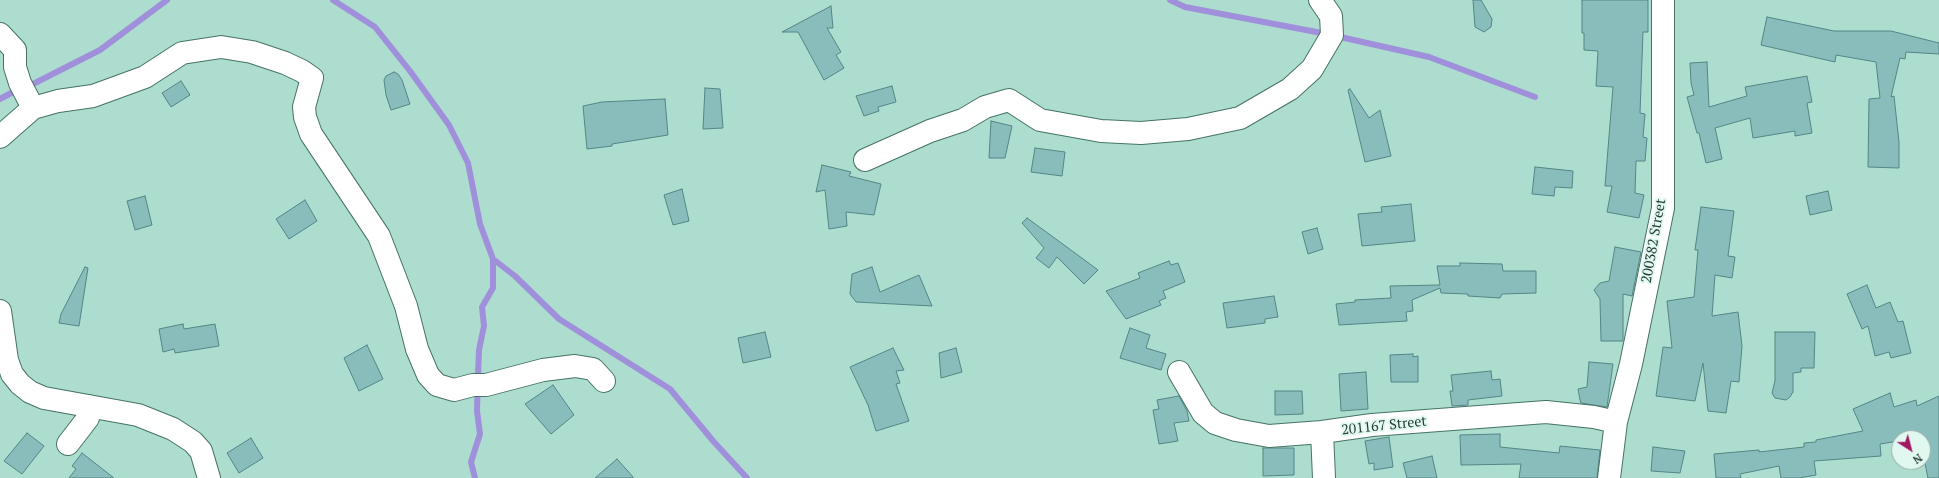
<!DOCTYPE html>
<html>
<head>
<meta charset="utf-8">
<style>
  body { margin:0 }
  #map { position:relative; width:1939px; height:478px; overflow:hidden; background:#adddce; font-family:"PT Serif",serif }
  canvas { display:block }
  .north { position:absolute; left:1891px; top:430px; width:40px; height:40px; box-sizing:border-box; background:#e0f8f0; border:1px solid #96ada6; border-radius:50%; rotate:144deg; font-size:11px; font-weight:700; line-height:16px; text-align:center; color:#283c36 }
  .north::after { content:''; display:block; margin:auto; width:14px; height:18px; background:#a11863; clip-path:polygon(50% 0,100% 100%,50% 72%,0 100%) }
</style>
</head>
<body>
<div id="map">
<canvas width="1939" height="478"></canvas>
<div class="north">N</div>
</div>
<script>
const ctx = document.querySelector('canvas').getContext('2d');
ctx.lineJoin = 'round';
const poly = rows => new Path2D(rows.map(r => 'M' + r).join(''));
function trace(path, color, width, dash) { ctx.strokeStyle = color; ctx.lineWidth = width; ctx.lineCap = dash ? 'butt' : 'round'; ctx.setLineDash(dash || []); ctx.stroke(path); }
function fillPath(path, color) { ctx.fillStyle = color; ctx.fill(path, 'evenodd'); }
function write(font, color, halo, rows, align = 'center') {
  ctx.font = font + ' "PT Serif",serif'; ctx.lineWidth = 4; ctx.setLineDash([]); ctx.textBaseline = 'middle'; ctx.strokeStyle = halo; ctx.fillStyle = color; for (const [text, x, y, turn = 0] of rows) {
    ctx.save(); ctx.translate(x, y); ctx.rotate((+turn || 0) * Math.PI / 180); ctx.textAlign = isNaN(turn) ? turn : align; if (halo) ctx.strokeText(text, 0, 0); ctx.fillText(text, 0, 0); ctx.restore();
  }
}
trace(poly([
  [333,0,375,27,410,71,449,125,468,163,480,224,493,259,493,288,482,307,484,326,479,350,478,375,477,411,480,434,471,462,475,478],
  [1170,0,1185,7,1327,34],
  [1336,36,1429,57,1535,97],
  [33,84,100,50,167,0],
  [0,99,15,91],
  [493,259,515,276,559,319,670,389,714,442,747,478]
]), '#a08fdb', 6);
const building = poly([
  [1473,0,1481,0,1492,19,1491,27,1484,32,1475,27,1473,0],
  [1582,0,1648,0,1648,32,1643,32,1640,113,1645,114,1643,137,1647,138,1645,161,1636,161,1635,193,1644,195,1639,218,1607,212,1612,186,1605,186,1613,87,1596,86,1598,51,1584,50,1584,33,1582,33,1582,0],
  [831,6,833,28,827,28,841,52,836,55,844,68,824,80,798,32,782,32,831,6],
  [1767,17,1834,31,1891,31,1939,43,1939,54,1906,52,1905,59,1900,58,1891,97,1894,96,1899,142,1899,168,1868,167,1869,99,1880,98,1876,62,1836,55,1835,62,1761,45,1767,17],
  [1707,62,1709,107,1747,96,1745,87,1807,76,1812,102,1807,103,1812,133,1795,136,1795,131,1753,138,1750,118,1715,128,1722,159,1706,163,1699,133,1697,133,1687,97,1694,95,1691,83,1690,63,1707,62],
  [394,72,398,74,402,80,410,104,391,110,386,95,384,80,386,76,394,72],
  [181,81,190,95,171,107,162,93,181,81],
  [892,86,896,102,878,107,879,111,864,116,856,96,892,86],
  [705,88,720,89,723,128,703,129,705,88],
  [1350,89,1369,118,1380,110,1391,156,1365,162,1348,90,1350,89],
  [665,99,668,135,612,144,612,146,587,149,583,106,602,102,665,99],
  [991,121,1012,126,1005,158,989,158,991,121],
  [1035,148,1065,152,1062,176,1031,172,1035,148],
  [822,165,851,172,849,176,881,184,874,215,846,212,847,226,829,229,825,190,816,192,822,165],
  [1535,167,1573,171,1572,188,1555,187,1554,196,1532,194,1535,167],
  [682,189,689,221,673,225,664,195,682,189],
  [1828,191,1832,210,1810,215,1806,196,1828,191],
  [145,196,152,225,135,230,127,201,145,196],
  [305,200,317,221,289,239,276,219,305,200],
  [1411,204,1415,241,1362,246,1358,214,1382,212,1381,207,1411,204],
  [1701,207,1734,211,1728,256,1735,257,1732,278,1715,275,1712,316,1738,312,1742,346,1739,382,1731,381,1726,413,1708,411,1703,363,1695,401,1656,396,1663,347,1672,348,1667,301,1694,297,1698,250,1695,250,1701,207],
  [1027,218,1060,242,1098,270,1084,284,1057,257,1049,268,1036,258,1044,248,1022,223,1027,218],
  [1317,228,1323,249,1308,254,1302,232,1317,228],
  [1615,247,1641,252,1632,296,1623,294,1623,341,1601,341,1600,299,1594,290,1600,283,1609,281,1615,247],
  [1169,261,1171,265,1178,263,1185,282,1163,291,1166,298,1159,301,1161,305,1126,319,1106,291,1140,278,1138,273,1169,261],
  [1460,263,1502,264,1503,271,1536,271,1536,293,1502,294,1500,298,1468,296,1468,294,1441,293,1440,288,1412,300,1413,311,1406,312,1407,321,1339,325,1336,304,1355,302,1355,300,1391,298,1390,286,1440,285,1437,266,1460,266,1460,263],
  [85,267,88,268,79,326,59,323,61,314,85,267],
  [872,267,880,292,919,275,932,306,856,302,850,294,852,274,872,267],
  [1867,285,1876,308,1890,302,1898,322,1903,321,1911,353,1891,358,1889,352,1875,356,1868,326,1862,329,1847,294,1867,285],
  [1274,296,1278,317,1265,319,1265,323,1227,328,1223,303,1274,296],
  [183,324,184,329,215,324,219,346,175,353,174,349,163,352,159,329,183,324],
  [1130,328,1150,335,1146,348,1166,354,1161,370,1120,358,1130,328],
  [765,332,771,357,743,363,738,338,765,332],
  [1775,332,1815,332,1814,368,1801,368,1801,372,1793,373,1793,392,1790,397,1786,400,1775,398,1772,393,1775,381,1775,332],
  [367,345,383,379,359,391,344,358,367,345],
  [893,348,904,370,896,371,900,383,896,384,909,421,876,431,868,405,850,367,893,348],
  [956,348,962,372,941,378,939,353,956,348],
  [1413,354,1413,357,1418,356,1418,382,1391,382,1390,355,1413,354],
  [1589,362,1613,364,1607,407,1581,403,1580,400,1578,389,1587,387,1589,362],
  [1491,371,1492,380,1500,379,1502,396,1468,400,1468,405,1452,406,1450,391,1453,391,1451,375,1491,371],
  [1366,372,1368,409,1341,411,1339,374,1366,372],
  [553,385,574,415,551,434,525,404,553,385],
  [1275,391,1302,391,1303,414,1275,415,1275,391],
  [1890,393,1894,407,1916,400,1917,406,1939,396,1939,478,1928,478,1923,454,1923,437,1899,438,1899,441,1880,444,1881,456,1814,461,1816,475,1799,478,1781,478,1779,466,1740,474,1741,478,1716,478,1714,454,1759,450,1759,452,1804,447,1804,443,1816,442,1816,440,1863,431,1853,409,1890,393],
  [1179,396,1187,411,1189,421,1174,423,1178,441,1159,444,1153,410,1159,409,1157,400,1179,396],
  [27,433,44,446,22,474,4,461,27,433],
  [1500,434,1500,447,1559,453,1560,446,1600,450,1597,478,1519,478,1521,464,1461,465,1460,435,1500,434],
  [1389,437,1393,467,1374,470,1374,463,1369,464,1365,441,1389,437],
  [251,438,263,458,239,473,227,453,251,438],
  [1653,447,1685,451,1680,473,1651,471,1653,447],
  [1263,448,1294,448,1294,475,1263,476,1263,448],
  [82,453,114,478,69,478,76,469,72,466,82,453],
  [1432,456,1437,478,1407,478,1403,463,1432,456],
  [617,459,634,478,595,478,617,459]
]);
fillPath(building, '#89bdbc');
trace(building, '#538685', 1);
const minor = poly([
  [0,34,15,50,15,67,20,83,33,108],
  [0,137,33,108,58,101,93,96,145,77,182,53,221,47,252,52,285,63,302,71,312,78,304,107,305,117,311,134,379,236,406,306,417,349,428,375,437,385,454,390,473,385,486,385,543,370,575,366,593,369,604,381],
  [865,160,930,131,963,120,985,107,1009,100,1040,120,1101,131,1141,133,1188,129,1240,118,1290,89,1312,69,1332,35,1331,16,1320,0],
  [0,311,7,360,12,374,20,384,30,392,44,398,138,415,173,429,193,442,201,451,209,478],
  [1179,372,1203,413,1215,423,1236,430,1269,436,1322,432,1372,425,1546,412,1594,417,1616,422],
  [1322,432,1324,478],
  [68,444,88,418,89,406],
  [1609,478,1616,422,1631,364,1663,208,1663,0]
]);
trace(minor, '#467366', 24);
trace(minor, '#fff', 22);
write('14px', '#283c36', '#e0f8f0', [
  ["200382 Street",1654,241,-80],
  ["201167 Street",1384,426,-6]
]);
</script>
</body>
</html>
